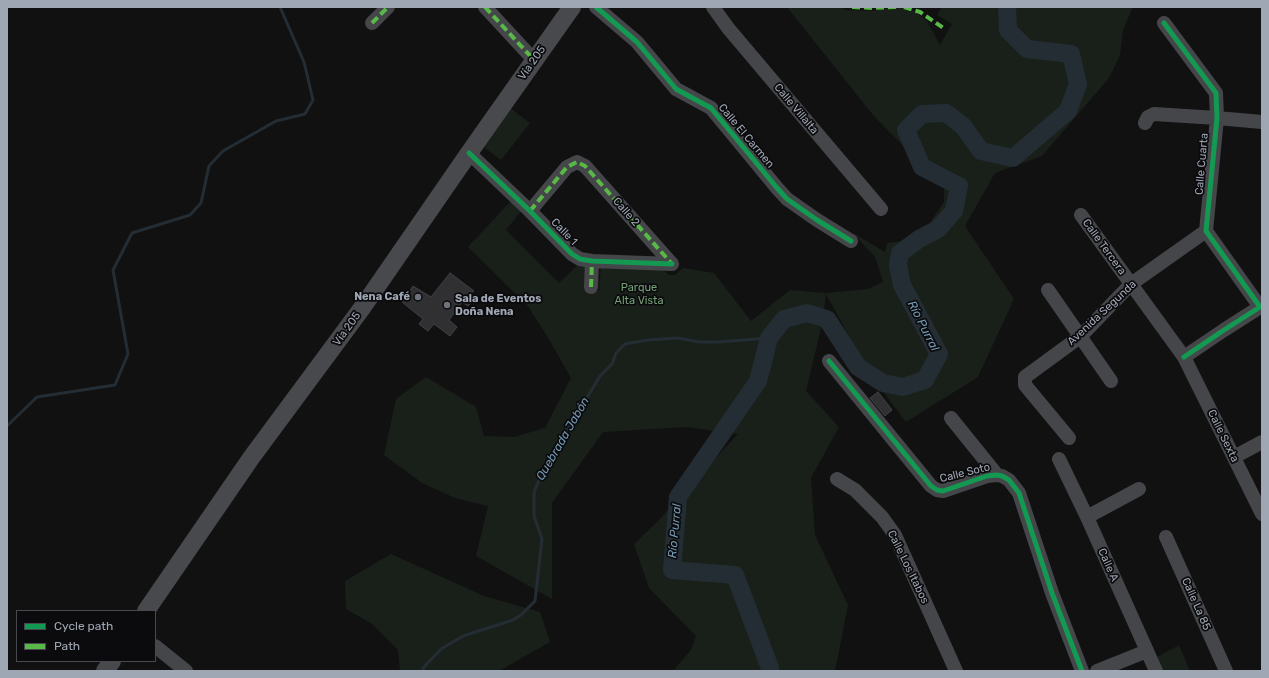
<!DOCTYPE html>
<html>
<head>
<meta charset="utf-8">
<style>
  body { margin:0 }
  #map { position:relative; width:1269px; height:678px; overflow:hidden; background:#111; font-family:Rubik,sans-serif }
  canvas { display:block }
  .frame { position:absolute; inset:0; border:8px solid #a0a7b4; pointer-events:none }
  .legend { position:absolute; left:16px; top:610px; width:140px; height:52px; box-sizing:border-box; background:#0b0b0d; border:1px solid #474950; margin:0; padding:5px 7px; list-style:none; font-size:12px; color:#a0a7b4 }
  .legend li { display:flex; align-items:center; gap:8px; height:20px }
  .legend b { width:20px; border:1px solid #474950 }
</style>
</head>
<body>
<div id="map">
<canvas width="1269" height="678"></canvas>
<div class="frame"></div>
<ul class="legend">
<li><b style="height:5px;background:#139951"></b>Cycle path</li>
<li><b style="height:5px;background:#58b947"></b>Path</li>
</ul>
</div>
<script>
const ctx = document.querySelector('canvas').getContext('2d');
ctx.lineJoin = 'round';
function fillPath(path, color) { ctx.fillStyle = color; ctx.fill(path, 'evenodd'); }
const poly = rows => new Path2D(rows.map(r => 'M' + r).join(''));
function trace(path, color, width, dash) { ctx.strokeStyle = color; ctx.lineWidth = width; ctx.lineCap = dash ? 'butt' : 'round'; ctx.setLineDash(dash || []); ctx.stroke(path); }
function write(font, color, halo, rows, align = 'center') {
  ctx.font = font + ' Rubik,sans-serif'; ctx.lineWidth = 3.5; ctx.setLineDash([]); ctx.textBaseline = 'middle'; ctx.strokeStyle = halo; ctx.fillStyle = color; for (const [text, x, y, turn = 0] of rows) {
    ctx.save(); ctx.translate(x, y); ctx.rotate((+turn || 0) * Math.PI / 180); ctx.textAlign = isNaN(turn) ? turn : align; if (halo) ctx.strokeText(text, 0, 0); ctx.fillText(text, 0, 0); ctx.restore();
  }
}
fillPath(poly([
  [787,7,838,7,846,10,871,11,895,7,914,11,927,21,940,45,952,24,937,15,942,7,1133,7,1123,30,1120,55,1109,78,1042,156,995,173,965,226,1014,299,978,377,906,422,869,373,826,294,822,324,806,391,839,427,811,478,815,535,848,605,835,671,673,671,691,650,696,636,649,588,634,544,656,523,738,434,687,427,603,432,552,503,552,599,476,556,488,506,455,498,422,483,384,455,396,399,426,377,476,407,484,436,514,437,545,428,571,378,547,336,528,306,468,247,511,201,522,210,506,230,559,283,581,262,588,264,584,290,599,291,601,264,662,269,669,275,675,275,683,268,714,273,751,321,790,290,826,293,868,289,883,282,875,257,853,233,885,252,887,243,919,239,944,202,944,188,873,115],
  [510,108,530,123,501,160,481,145],
  [391,554,484,596,540,612,550,642,499,671,400,671,398,650,372,624,346,609,345,581],
  [1179,645,1190,671,1168,671,1167,670,1162,670,1157,657]
]), '#19201a');
trace(poly([
  [7,426,37,397,115,385,128,354,113,270,132,233,190,215,201,203,209,166,223,151,276,121,305,114,313,100,304,62,280,7],
  [422,671,424,667,441,649,463,636,513,620,521,615,535,601,542,539,534,516,534,492,544,469,600,376,612,364,616,353,625,344,648,340,678,338,699,342,718,342,769,338]
]), '#242d33', 3);
trace(poly([
  [770,671,770,668,735,575,672,570,678,497,758,381,769,338,784,319,807,313,827,319,858,367,883,383,903,387,925,380,939,354,902,285,898,265,900,253,919,239,938,229,954,211,959,186,922,167,906,130,922,114,946,113,963,126,981,151,1013,158,1068,111,1078,84,1071,54,1027,49,1008,30,1007,7]
]), '#242d33', 18);
const building = poly([
  [450,273,474,291,471,293,476,297,468,306,462,302,449,320,457,327,450,336,434,324,428,331,419,324,423,319,402,302,413,286,431,297,450,273],
  [878,392,892,410,885,416,870,398,878,392]
]);
fillPath(building, '#303032');
trace(building, '#3f4145', 1);
trace(poly([
  [485,7,534,60],
  [596,7,637,42,676,89,711,108,777,188,787,199,817,220,851,241],
  [713,7,728,28,881,209],
  [372,23,388,7],
  [1164,23,1216,93,1217,118,1206,231,1260,307,1224,330,1184,357],
  [1145,123,1148,117,1154,114,1217,118,1262,122],
  [469,153,530,211,572,254,580,259,592,261,672,264],
  [530,211,567,167,577,162,585,166,672,264],
  [1081,215,1184,357,1262,514],
  [591,287,592,261],
  [1048,290,1111,381],
  [829,361,931,486,937,490,943,491,987,476,997,475,1002,476,1009,480,1019,493,1052,593,1082,671],
  [951,418,997,475],
  [1069,438,1025,385,1025,377,1081,336,1131,284,1206,231],
  [1234,457,1262,442],
  [1059,459,1087,517,1156,671],
  [837,479,855,490,882,517,895,535,956,671],
  [1087,517,1139,489],
  [1166,537,1226,671],
  [155,646,186,671],
  [1097,671,1147,651]
]), '#45464a', 14);
trace(poly([
  [146,611,251,458,362,308,469,153,572,7],
  [105,671,112,661]
]), '#47494c', 18);
trace(poly([
  [485,7,534,60],
  [852,7,873,8,897,7],
  [904,7,920,12,945,29],
  [372,23,388,7],
  [530,211,567,167,577,162,585,166,672,264],
  [591,287,592,261]
]), '#58b947', 4, [8, 4]);
trace(poly([
  [596,7,637,42,676,89,711,108,777,188,787,199,817,220,851,241],
  [1164,23,1216,93,1217,118,1206,231,1260,307,1224,330,1184,357],
  [469,153,530,211,572,254,580,259,592,261,672,264],
  [829,361,931,486,937,490,943,491,987,476,997,475,1002,476,1009,480,1019,493,1052,593,1082,671]
]), '#139951', 5);
for (const [x, y, r, color] of [
  [418,297,4,"#6e727b"],
  [447,305,4,"#6e727b"]
]) { const dot = new Path2D(); dot.arc(x, y, r, 0, 2 * Math.PI); ctx.fillStyle = color; ctx.fill(dot); trace(dot, '#0b0b0d', 1.5); }
write('11px', '#a0a7b4', '#0b0b0d', [
  ["Vía 205",532,63,-55],
  ["Calle Villalta",796,109,50],
  ["Calle El Carmen",746,136,50],
  ["Calle Cuarta",1202,164,-85],
  ["Calle 2",626,212,49],
  ["Calle 1",564,232,46],
  ["Calle Tercera",1104,247,54],
  ["Avenida Segunda",1102,313,-43],
  ["Vía 205",347,329,-54],
  ["Calle Sexta",1223,436,64],
  ["Calle Soto",965,473,-14],
  ["Calle A",1108,565,66],
  ["Calle Los Itabos",908,567,64],
  ["Calle La 85",1196,604,66]
]);
write('11px', '#75a176', '#0b0b0d', [
  ["Parque",639,288],
  ["Alta Vista",639,301]
]);
write('bold 11px', '#a0a7b4', '#0b0b0d', [
  ["Nena Café",410,297],
  ["Sala de Eventos",455,299,"left"],
  ["Doña Nena",455,312,"left"]
], 'right');
write('italic 12px', '#7398b3', '#0b0b0d', [
  ["Río Purral",923,326,63],
  ["Quebrada Jabón",563,439,-60],
  ["Río Purral",675,531,-85]
]);
</script>
</body>
</html>
